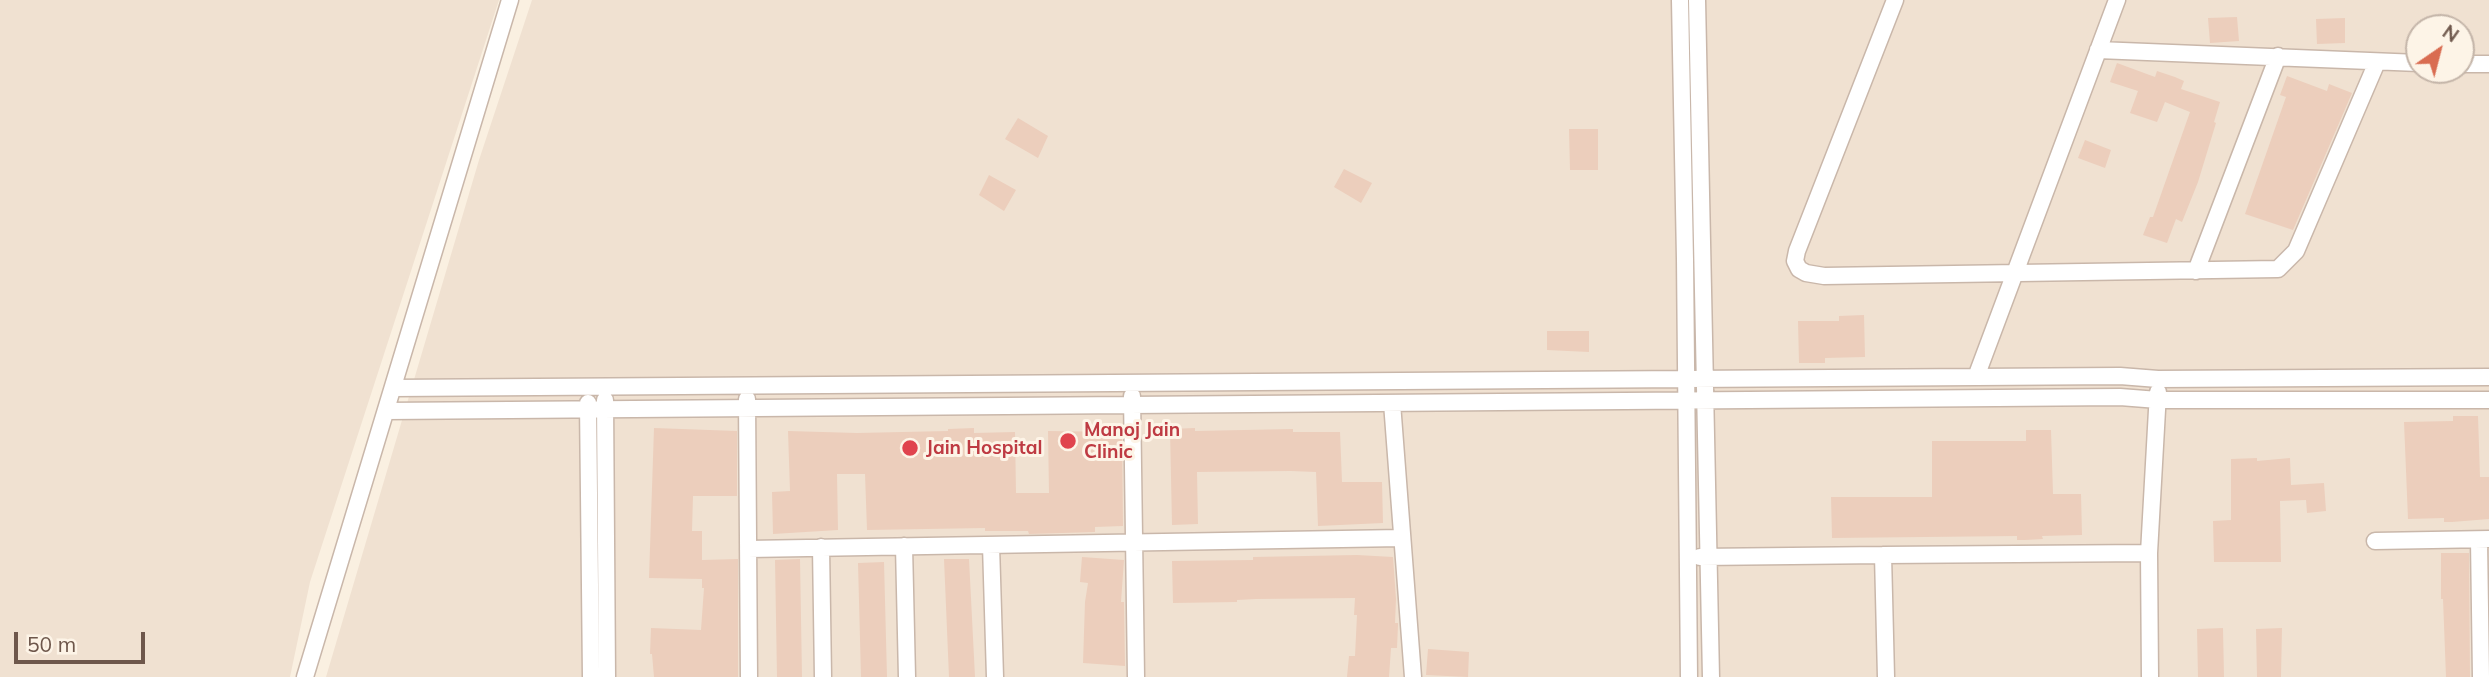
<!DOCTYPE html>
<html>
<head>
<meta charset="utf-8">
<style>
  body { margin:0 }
  #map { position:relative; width:2489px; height:677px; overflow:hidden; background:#faf0e1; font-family:Mulish,sans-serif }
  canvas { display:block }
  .north { position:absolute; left:2405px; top:14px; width:70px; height:70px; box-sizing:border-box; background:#fdf4e7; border:2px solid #c4b5a9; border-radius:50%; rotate:35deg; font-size:19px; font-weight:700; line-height:28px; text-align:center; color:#6e574b }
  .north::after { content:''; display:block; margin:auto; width:24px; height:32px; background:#d96c51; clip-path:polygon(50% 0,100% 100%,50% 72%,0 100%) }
  .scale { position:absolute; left:14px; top:632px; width:131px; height:32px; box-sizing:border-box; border:4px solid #6e574b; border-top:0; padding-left:9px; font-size:21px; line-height:24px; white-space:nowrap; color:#6e574b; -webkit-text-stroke:5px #fdf4e7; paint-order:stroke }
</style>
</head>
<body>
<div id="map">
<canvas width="2489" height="677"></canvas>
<div class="north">N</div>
<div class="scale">50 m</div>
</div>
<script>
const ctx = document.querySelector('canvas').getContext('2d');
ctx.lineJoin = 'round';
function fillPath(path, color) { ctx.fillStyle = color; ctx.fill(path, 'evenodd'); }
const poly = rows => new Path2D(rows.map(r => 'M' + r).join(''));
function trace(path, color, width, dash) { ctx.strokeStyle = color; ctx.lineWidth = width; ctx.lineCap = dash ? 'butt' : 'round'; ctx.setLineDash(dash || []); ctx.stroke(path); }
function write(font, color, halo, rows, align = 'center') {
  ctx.font = font + ' Mulish,sans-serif'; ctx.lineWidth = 6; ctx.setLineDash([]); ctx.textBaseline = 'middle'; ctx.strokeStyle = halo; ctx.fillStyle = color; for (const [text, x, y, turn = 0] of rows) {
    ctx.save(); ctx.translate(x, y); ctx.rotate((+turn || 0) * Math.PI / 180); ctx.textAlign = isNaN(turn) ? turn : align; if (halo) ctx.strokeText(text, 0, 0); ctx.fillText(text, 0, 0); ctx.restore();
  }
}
fillPath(poly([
  [0,0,499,0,310,582,290,677,0,677],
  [532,0,2489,0,2489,677,326,677,479,160],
  [2419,28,2461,28,2461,70,2419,70]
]), '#f0e1d1');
fillPath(poly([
  [2237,17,2239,41,2210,43,2208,18],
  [2345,18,2345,43,2317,44,2316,19],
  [2117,63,2155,77,2157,71,2175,77,2184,81,2181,89,2220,102,2214,122,2216,123,2198,182,2182,222,2176,219,2167,243,2143,235,2150,217,2153,217,2190,112,2165,102,2157,122,2130,113,2138,91,2110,82],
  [2287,76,2327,91,2329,84,2352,93,2293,230,2245,214,2286,97,2280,95],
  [1018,118,1048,136,1038,158,1005,139],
  [1569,129,1598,129,1598,170,1570,170],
  [2085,140,2111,150,2105,168,2078,158],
  [1344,169,1372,183,1361,203,1334,187],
  [989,175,1016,190,1004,211,979,195],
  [1864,315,1865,357,1825,358,1825,363,1799,363,1798,321,1839,321,1839,316],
  [1547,331,1589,331,1589,352,1547,350],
  [2453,416,2478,416,2480,477,2489,477,2489,519,2452,522,2444,522,2444,518,2408,519,2404,422,2453,421],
  [654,428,737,431,737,496,693,496,692,531,702,531,702,560,738,559,738,677,654,677,652,654,650,654,651,628,701,630,704,588,702,588,702,579,649,578],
  [974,428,974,433,1015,432,1016,493,1049,493,1048,431,1122,432,1123,526,1095,527,1095,532,1029,534,1028,531,985,531,985,528,867,530,865,474,837,474,838,530,773,534,772,492,790,491,788,431,857,433,948,431,948,429],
  [1195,428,1195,431,1293,429,1293,432,1340,432,1342,482,1382,482,1383,523,1318,526,1316,472,1291,471,1197,472,1198,524,1172,525,1170,429],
  [2026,430,2051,430,2053,494,2081,494,2082,535,2042,536,2043,539,2025,540,2017,540,2017,536,1832,538,1831,497,1932,497,1932,441,2026,441],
  [2257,458,2257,461,2290,458,2291,485,2324,483,2326,511,2307,513,2306,500,2280,501,2281,562,2214,562,2213,521,2231,520,2231,459],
  [2441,553,2469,553,2470,677,2446,677,2443,599,2441,599],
  [1357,555,1393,557,1396,599,1395,623,1398,623,1398,625,1397,648,1391,648,1389,677,1347,677,1349,656,1355,656,1357,615,1354,615,1355,598,1256,599,1237,600,1237,602,1173,603,1172,561,1253,560,1253,557],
  [1082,557,1124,560,1121,602,1124,602,1125,666,1083,663,1085,602,1088,583,1080,582],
  [800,559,802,677,777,677,775,560],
  [944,559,969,559,975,677,949,677],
  [884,562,887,677,861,677,858,563],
  [2223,628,2224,677,2198,677,2197,629],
  [2282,628,2281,677,2257,677,2256,629],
  [1428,649,1469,652,1468,677,1426,675]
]), '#eccebc');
const minor = poly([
  [1680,0,1685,259,1689,677],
  [1697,0,1711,677],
  [1895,0,1797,251,1795,261,1799,269,1806,273,1824,276,2278,269,2296,251,2377,62],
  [2098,50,2419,63],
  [2461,64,2489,64],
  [2196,271,2278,56],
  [1976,377,2117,0],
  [393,388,2120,376,2158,379,2489,377],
  [1132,396,1136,677],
  [747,399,749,677],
  [605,400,607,677],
  [588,403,591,677],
  [1392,403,1413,677],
  [386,411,2120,397,2158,400,2489,400],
  [2479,540,2481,677],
  [2375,541,2489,539],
  [991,545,995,677],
  [904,546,907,677],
  [821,547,823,677],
  [748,549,1401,538],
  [1700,557,1883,555],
  [305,677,510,0],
  [1886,677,1883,555,2149,553],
  [2150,677,2149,553,2158,392]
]);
trace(minor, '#c9b7aa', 19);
trace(minor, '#fff', 16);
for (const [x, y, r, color] of [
  [1068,441,9,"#e0444e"],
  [910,448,9,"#e0444e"]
]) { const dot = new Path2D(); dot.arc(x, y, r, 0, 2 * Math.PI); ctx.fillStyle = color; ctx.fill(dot); trace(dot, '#fdf4e7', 2.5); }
write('bold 19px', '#be3a42', '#fdf4e7', [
  ["Manoj Jain",1084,430],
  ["Clinic",1084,452],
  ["Jain Hospital",926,448]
], 'left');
</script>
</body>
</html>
